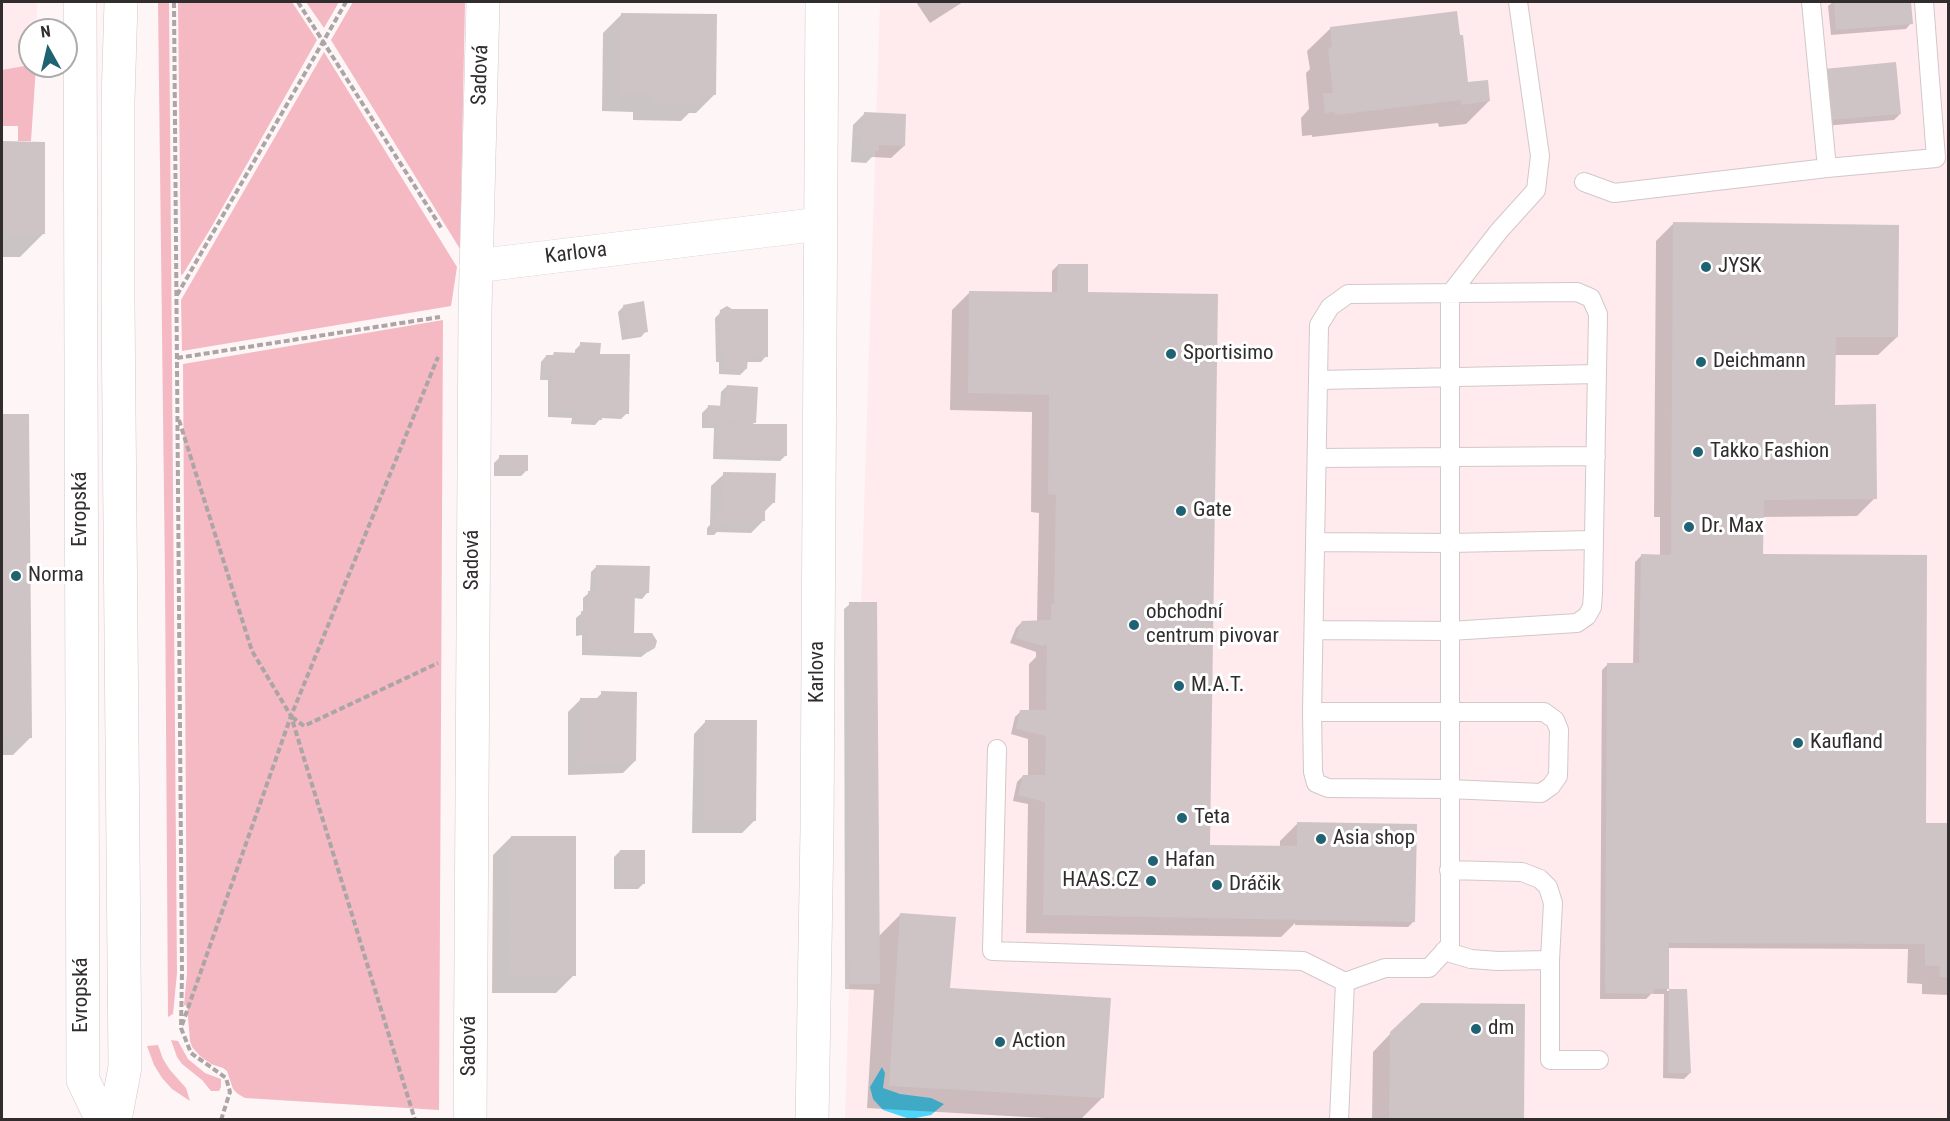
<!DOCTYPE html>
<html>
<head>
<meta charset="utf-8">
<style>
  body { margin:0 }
  #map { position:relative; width:1950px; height:1121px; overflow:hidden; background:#fef5f7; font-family:"Roboto Condensed",sans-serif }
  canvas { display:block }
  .frame { position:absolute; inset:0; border:3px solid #312d2e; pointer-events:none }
  .north { position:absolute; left:18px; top:18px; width:60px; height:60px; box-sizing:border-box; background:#fff; border:2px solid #adabab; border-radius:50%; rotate:352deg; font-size:16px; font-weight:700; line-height:24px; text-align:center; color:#312d2e }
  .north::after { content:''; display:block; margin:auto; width:21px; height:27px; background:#1e6274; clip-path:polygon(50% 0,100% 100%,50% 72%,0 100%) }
</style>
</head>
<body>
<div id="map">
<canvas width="1950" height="1121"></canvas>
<div class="frame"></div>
<div class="north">N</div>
</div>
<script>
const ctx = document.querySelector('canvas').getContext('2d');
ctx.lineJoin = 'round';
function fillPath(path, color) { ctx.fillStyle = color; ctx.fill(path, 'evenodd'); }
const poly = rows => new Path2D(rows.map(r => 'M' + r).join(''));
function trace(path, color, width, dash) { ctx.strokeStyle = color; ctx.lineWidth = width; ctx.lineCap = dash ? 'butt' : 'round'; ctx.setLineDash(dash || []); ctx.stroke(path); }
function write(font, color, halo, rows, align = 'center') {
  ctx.font = font + ' "Roboto Condensed",sans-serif'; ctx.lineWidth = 6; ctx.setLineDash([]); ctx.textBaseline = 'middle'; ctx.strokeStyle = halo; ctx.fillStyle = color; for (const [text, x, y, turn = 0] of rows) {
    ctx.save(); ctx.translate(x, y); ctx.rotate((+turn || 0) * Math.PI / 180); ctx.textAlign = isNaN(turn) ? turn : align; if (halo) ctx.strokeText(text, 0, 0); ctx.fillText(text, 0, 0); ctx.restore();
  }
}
fillPath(poly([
  [2,2,37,2,36,30,30,30,30,65,2,71],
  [880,2,1948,2,1948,1119,845,1120]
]), '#ffeaed');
fillPath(poly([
  [158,2,169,2,177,973,173,1014,168,1017,165,577],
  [178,2,292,2,317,40,212,226,183,274,181,275],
  [306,2,339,2,324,28],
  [353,2,465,2,460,249,331,40],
  [324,52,457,267,451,306,182,351,181,300],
  [30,65,36,66,31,141,18,141,18,126,2,126,2,70],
  [443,320,439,1110,245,1098,238,1094,233,1089,227,1071,223,1068,211,1064,200,1056,192,1047,190,1041,187,1006,184,1005,187,973,183,364],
  [171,1040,178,1041,188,1059,205,1073,221,1079,221,1087,219,1091,211,1091,202,1080,182,1064,177,1057],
  [158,1045,163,1059,170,1070,186,1088,190,1101,172,1089,162,1078,154,1065,147,1046]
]), '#f5b9c3');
fillPath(poly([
  [882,1067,885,1073,883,1088,900,1094,931,1098,944,1104,931,1115,910,1119,883,1110,873,1099,870,1087]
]), '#50d4f8');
fillPath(poly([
  [916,2,963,2,930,23],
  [1833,2,1909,2,1911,23,1906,29,1831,35,1828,6],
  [621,15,714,95,696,113,689,113,681,121,633,120,633,112,602,111,603,33],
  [1331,28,1459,36,1467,84,1489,101,1466,124,1439,127,1438,123,1312,137,1312,135,1302,136,1301,118,1309,109,1306,73,1310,69,1307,51],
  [1819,76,1900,114,1894,120,1824,126],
  [865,113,904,146,891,158,872,157,866,163,851,162,853,125],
  [2,143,44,143,43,234,20,257,2,257],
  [1674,223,1897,337,1878,355,1834,355,1833,407,1875,498,1857,516,1762,517,1761,554,1924,827,1927,825,1948,825,1948,995,1922,994,1922,984,1907,983,1908,949,1668,948,1667,991,1686,990,1690,1073,1684,1079,1663,1078,1664,994,1651,994,1646,999,1600,999,1602,670,1607,665,1633,665,1635,562,1641,556,1660,556,1660,517,1654,517,1656,241],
  [1058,265,1086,291,1208,846,1280,847,1280,841,1298,823,1414,921,1408,927,1295,925,1295,923,1281,937,1026,933,1028,804,1013,801,1017,782,1023,776,1028,776,1028,739,1011,734,1015,717,1021,711,1029,711,1029,664,1036,657,1036,652,1010,643,1016,628,1022,622,1037,622,1039,513,1031,512,1032,412,950,410,952,310,970,292,1052,293,1052,271],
  [624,306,646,331,641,337,622,340,618,312],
  [721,312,766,356,761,362,746,362,746,369,740,375,719,374,719,362,716,362,715,318],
  [581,344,599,355,627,413,621,419,601,418,595,425,571,424,572,418,548,417,548,380,540,380,541,362,546,356,575,354,575,350],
  [727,386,755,422,751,426,786,455,780,461,713,459,714,428,702,428,702,413,708,407,720,407,721,392],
  [27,415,31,737,13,755,2,755,2,416],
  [500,457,526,471,521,476,494,476,494,463],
  [724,474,773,503,763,513,763,521,751,533,717,532,714,535,707,535,707,528,710,525,711,486],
  [596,567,647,593,642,599,634,598,632,634,654,647,641,657,582,655,582,635,576,636,576,618,583,612,583,598,590,592,591,572],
  [850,604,878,937,901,914,949,989,1103,1097,1080,1120,867,1108,874,990,845,989,844,609],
  [602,693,635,761,623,773,568,775,568,712,580,700,595,700],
  [706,721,754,821,742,833,692,833,694,734],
  [511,837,574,975,556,993,492,993,493,855],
  [620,851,644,883,638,889,614,889,614,857],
  [1391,1033,1522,1119,1372,1120,1373,1052]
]), '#0003');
fillPath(poly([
  [1834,2,1911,2,1913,24,1836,30],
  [1457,11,1460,35,1463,35,1468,82,1488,80,1490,101,1462,105,1461,100,1335,115,1335,112,1325,113,1323,93,1333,93,1328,49,1332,46,1330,27],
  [621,13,717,14,716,95,701,95,700,104,650,102,650,94,620,94],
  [1896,62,1901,114,1829,120,1824,69],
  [864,112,906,114,905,146,879,145,879,151,862,150],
  [2,141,45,142,45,234,2,235],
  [1673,222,1899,225,1898,337,1836,337,1835,405,1876,404,1877,499,1764,500,1763,554,1927,555,1926,823,1948,823,1948,977,1939,977,1940,966,1925,966,1925,944,1669,943,1669,989,1654,989,1654,994,1605,993,1607,663,1639,663,1641,554,1671,555],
  [1058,264,1088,264,1088,292,1218,294,1210,845,1297,846,1297,822,1417,824,1415,922,1043,915,1045,802,1018,795,1023,775,1045,775,1046,736,1016,729,1020,710,1046,710,1047,645,1042,646,1015,638,1022,621,1051,620,1051,604,1054,604,1056,495,1048,494,1049,395,968,393,969,291,1057,292],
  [644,301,648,332,628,335,623,305],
  [727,306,732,309,768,309,768,357,739,357,748,358,747,369,724,368,725,357,721,357,721,320,719,318,720,310],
  [580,342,601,343,600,354,630,354,629,414,602,413,602,420,576,419,577,413,553,412,553,375,545,375,546,355,553,355,554,352,580,353],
  [727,385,758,387,756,423,727,421,728,424,787,424,787,456,718,454,719,423,707,423,708,405,725,406],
  [2,414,29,414,32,738,2,738],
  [499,455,528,455,528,471,499,471],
  [723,472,776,473,775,503,765,503,765,521,731,521,728,524,718,523,719,514,722,511],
  [596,565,650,566,649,593,635,593,634,633,652,633,657,641,655,648,648,652,587,650,588,630,581,631,581,611,588,611,588,591,595,591],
  [849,602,877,602,880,984,850,984],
  [601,691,637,692,636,761,579,763,580,698,601,698],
  [705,720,757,720,756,821,704,821],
  [511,836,576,836,576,976,510,975],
  [620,850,645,850,645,884,620,884],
  [900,913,956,917,950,988,1111,998,1104,1098,889,1086],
  [1669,989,1687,989,1691,1073,1668,1073],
  [1421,1003,1525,1004,1524,1120,1389,1119,1390,1032]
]), '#cec4c5');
const service = poly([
  [1827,168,1936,158,1924,2],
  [1584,182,1614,193,1827,168,1811,2],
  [1319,380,1597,374],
  [1317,458,1596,456],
  [1316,542,1450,543,1594,540],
  [1312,712,1544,712,1555,720,1559,730,1558,776,1551,786,1541,793,1449,789,1328,788,1316,783,1313,772,1312,712,1319,325,1330,307,1348,294,1577,292,1591,298,1598,314,1593,593,1592,607,1587,616,1577,623,1450,631,1315,630],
  [997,749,992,951,1303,961,1345,982],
  [1444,951,1471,959,1498,961,1550,960,1553,903,1548,887,1540,879,1522,872,1449,870],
  [1550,960,1550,1060,1599,1060],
  [1339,1120,1345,982,1385,968,1429,968,1450,945,1450,294,1499,231,1536,190,1540,156,1518,2]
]);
const minor = poly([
  [470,1120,475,311,483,2],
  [812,1120,817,830,822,2]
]);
const tertiary = poly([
  [476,266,820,224]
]);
const secondary = poly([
  [80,2,83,1080,102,1120],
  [115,1120,125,1067,118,304,118,101,121,2]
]);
trace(service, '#d3c8c9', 20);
trace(minor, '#d3c8c9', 34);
trace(tertiary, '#d3c8c9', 34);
trace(secondary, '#d3c8c9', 34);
trace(poly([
  [174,2,182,973,181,1028,191,1053,226,1078,230,1092,221,1120],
  [298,2,442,229],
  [177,295,346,2],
  [177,358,440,317],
  [179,420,252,651,291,716,415,1120],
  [292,717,304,726,438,663],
  [182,1025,291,716,438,357]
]), '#aca5a6', 4, [6, 3]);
trace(service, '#fff', 18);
trace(minor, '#fff', 33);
trace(tertiary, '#fff', 33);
trace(secondary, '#fff', 33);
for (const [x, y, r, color] of [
  [1706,267,6,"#1e6274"],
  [1171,354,6,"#1e6274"],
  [1701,362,6,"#1e6274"],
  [1698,452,6,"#1e6274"],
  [1181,511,6,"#1e6274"],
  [1689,527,6,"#1e6274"],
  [16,576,6,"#1e6274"],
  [1134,625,6,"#1e6274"],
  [1179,686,6,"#1e6274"],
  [1798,743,6,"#1e6274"],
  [1182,818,6,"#1e6274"],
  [1321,839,6,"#1e6274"],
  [1153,861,6,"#1e6274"],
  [1151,881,6,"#1e6274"],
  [1217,885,6,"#1e6274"],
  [1476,1029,6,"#1e6274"],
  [1000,1042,6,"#1e6274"]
]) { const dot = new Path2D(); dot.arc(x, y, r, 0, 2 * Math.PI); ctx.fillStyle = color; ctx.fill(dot); trace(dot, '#fff', 2); }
write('21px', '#312d2e', '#fff', [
  ["Sadová",481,75,-88],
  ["Karlova",576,254,-7],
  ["Evropská",81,509,-90],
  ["Sadová",473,560,-90],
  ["Karlova",818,672,-90],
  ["Evropská",82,995,-90],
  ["Sadová",470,1046,-90]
]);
write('21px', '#312d2e', '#fff', [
  ["JYSK",1718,267],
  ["Sportisimo",1183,354],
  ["Deichmann",1713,362],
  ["Takko Fashion",1710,452],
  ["Gate",1193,511],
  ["Dr. Max",1701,527],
  ["Norma",28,576],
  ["obchodní",1146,613],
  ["centrum pivovar",1146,637],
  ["M.A.T.",1191,686],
  ["Kaufland",1810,743],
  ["Teta",1194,818],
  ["Asia shop",1333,839],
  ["Hafan",1165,861],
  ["HAAS.CZ",1139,881,"right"],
  ["Dráčik",1229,885],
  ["dm",1488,1029],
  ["Action",1012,1042]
], 'left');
</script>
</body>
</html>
